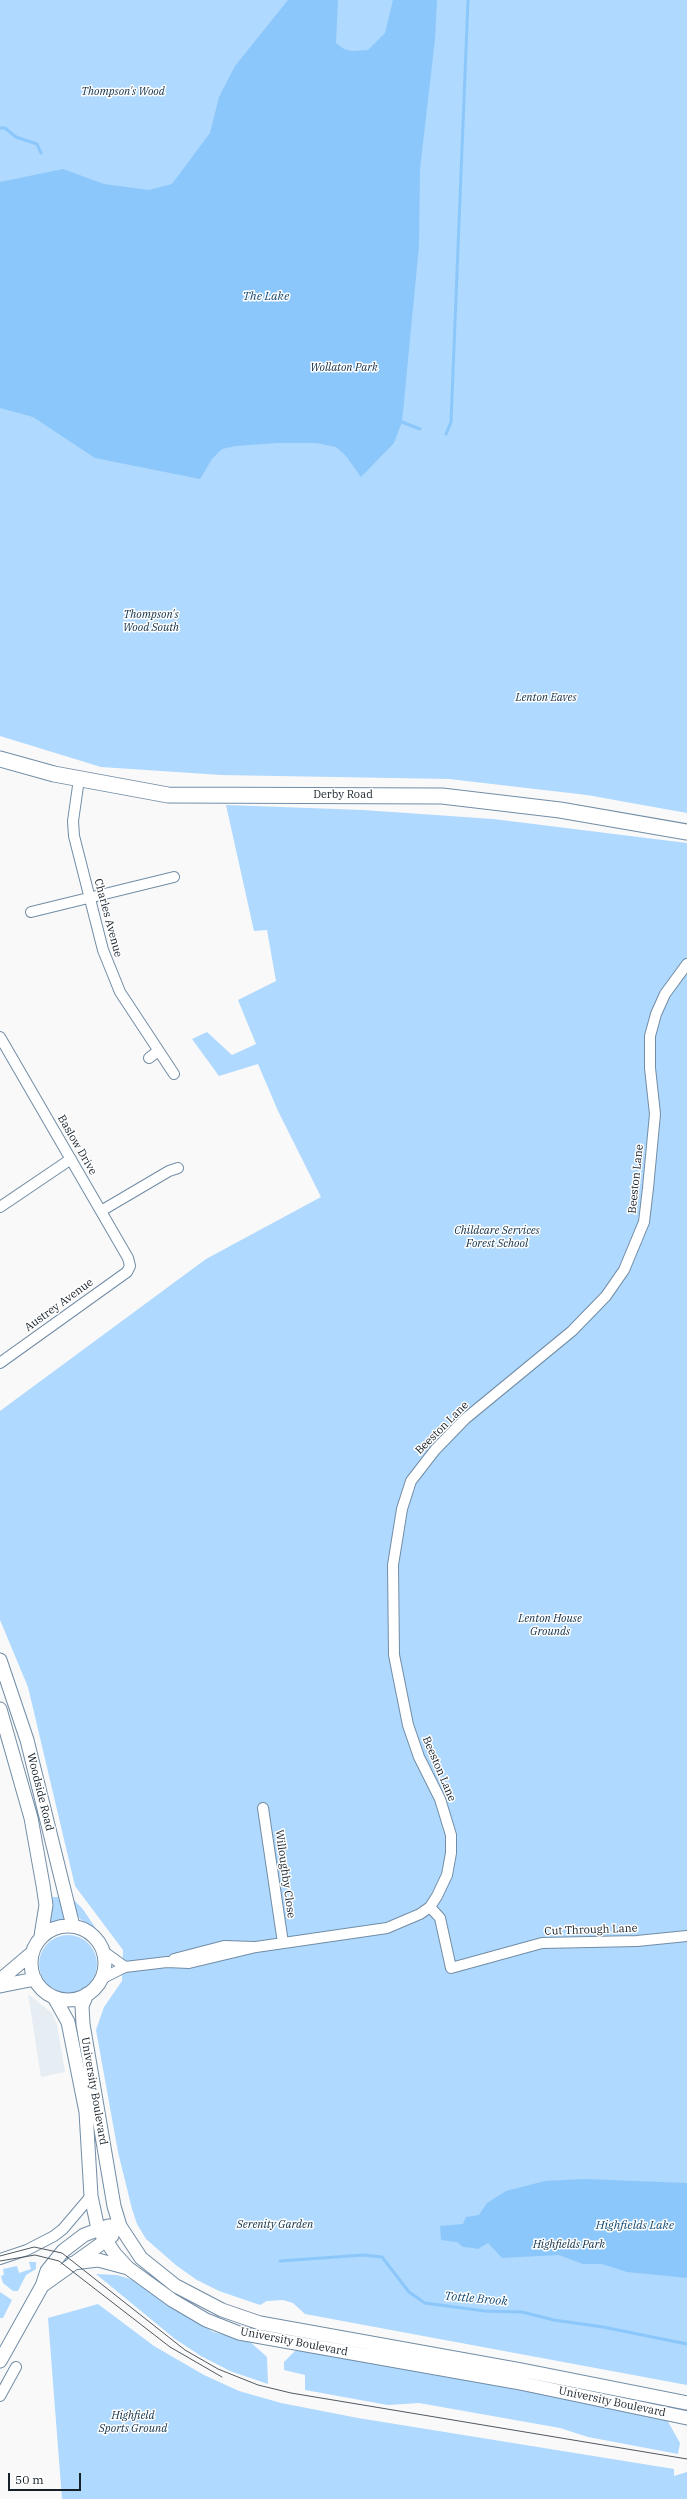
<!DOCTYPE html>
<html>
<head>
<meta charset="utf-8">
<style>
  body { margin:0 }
  #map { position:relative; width:687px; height:2499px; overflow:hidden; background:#f9f9f9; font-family:"IBM Plex Serif",serif }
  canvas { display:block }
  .scale { position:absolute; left:8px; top:2473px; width:73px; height:18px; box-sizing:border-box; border:2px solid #152029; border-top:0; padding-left:5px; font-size:12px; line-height:14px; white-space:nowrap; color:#152029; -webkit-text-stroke:3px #fff; paint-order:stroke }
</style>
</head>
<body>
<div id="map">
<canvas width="687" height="2499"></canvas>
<div class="scale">50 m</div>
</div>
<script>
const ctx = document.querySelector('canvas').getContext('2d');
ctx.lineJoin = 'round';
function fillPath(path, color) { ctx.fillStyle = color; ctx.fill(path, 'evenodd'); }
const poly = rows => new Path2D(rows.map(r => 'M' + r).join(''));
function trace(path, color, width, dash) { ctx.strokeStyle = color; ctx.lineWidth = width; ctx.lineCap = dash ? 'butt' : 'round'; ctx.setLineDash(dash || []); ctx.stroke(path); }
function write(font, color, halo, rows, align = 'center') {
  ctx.font = font + ' "IBM Plex Serif",serif'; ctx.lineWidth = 3; ctx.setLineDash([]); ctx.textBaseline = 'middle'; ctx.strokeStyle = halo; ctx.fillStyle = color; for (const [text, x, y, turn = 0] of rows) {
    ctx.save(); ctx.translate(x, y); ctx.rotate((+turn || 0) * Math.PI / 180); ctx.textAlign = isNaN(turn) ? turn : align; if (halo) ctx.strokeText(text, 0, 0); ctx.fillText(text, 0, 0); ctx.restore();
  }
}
fillPath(poly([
  [28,1994,52,2013,57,2024,65,2072,41,2077]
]), '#e6edf3');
fillPath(poly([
  [0,0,687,0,687,813,587,795,449,779,221,775,101,767,0,736],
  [226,805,363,810,493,819,687,843,687,2385,305,2314,293,2303,283,2300,267,2301,260,2305,219,2291,197,2280,177,2266,146,2239,137,2224,132,2209,118,2152,96,2030,104,2007,122,1981,123,1950,75,1886,28,1687,0,1620,0,1411,206,1259,321,1197,278,1111,258,1064,219,1076,192,1039,207,1032,232,1055,256,1044,238,1000,276,981,267,930,254,931],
  [50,1897,60,1897,65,1920,49,1924],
  [71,1897,82,1908,97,1930,80,1919,75,1912],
  '39 1964a29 29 0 1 1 58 0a29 29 0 1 1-58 0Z',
  [29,2262,36,2262,36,2269,26,2275,18,2291,13,2291,3,2283,1,2276,4,2275,3,2269,17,2266,19,2273,31,2269],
  [96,2274,117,2275,139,2282,169,2305,213,2332,249,2341,267,2357,268,2384,230,2371,201,2356,175,2339],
  [0,2292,12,2300,3,2318,0,2318],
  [98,2304,154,2346,204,2375,239,2391,281,2403,358,2418,674,2469,674,2476,687,2472,687,2499,62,2499,48,2318],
  [298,2348,666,2418,680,2443,678,2454,588,2437,560,2428,419,2403,388,2405,305,2390,305,2375,284,2370,284,2362]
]), '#afd9fe');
fillPath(poly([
  [288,0,338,0,336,43,344,49,352,51,368,50,385,33,393,0,437,0,435,39,420,169,419,246,402,422,394,443,361,477,346,456,336,447,316,443,277,443,236,446,222,449,212,459,200,479,95,458,33,417,0,408,0,182,63,169,104,184,149,190,172,184,210,133,219,97,235,66],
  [585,2179,687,2183,687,2278,627,2272,602,2264,583,2264,559,2255,502,2258,488,2243,478,2249,473,2248,463,2247,457,2242,441,2240,440,2226,463,2224,466,2217,479,2215,487,2203,506,2191,545,2181]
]), '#8cc7fb');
trace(poly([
  [0,128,5,128,16,137,37,144,41,153],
  [402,422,420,429],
  [446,434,451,422,468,0],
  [280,2261,363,2255,382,2257,409,2292,425,2303,485,2311,522,2312,554,2320,603,2327,687,2344]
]), '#8cc7fb', 3);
const minor = poly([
  [79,779,73,821,74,836,103,950,120,992,174,1074],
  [31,912,174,877],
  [0,1037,128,1258,130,1266,127,1272,0,1363],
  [149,1058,158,1051],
  [0,1207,71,1159],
  [101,1211,169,1171,178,1168],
  [263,1808,283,1943],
  [430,1907,440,1918,451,1968,542,1943,637,1941,687,1936],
  [103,1951,125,1967],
  [174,1959,224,1946,254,1947],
  [101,1979,125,1967,167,1962,189,1963,256,1947,387,1928,420,1914,430,1907,437,1896,447,1875,451,1853,451,1835,440,1799,419,1757,408,1725,394,1655,393,1565,402,1509,411,1481,435,1450,465,1419,572,1331,606,1296,624,1270,644,1222,648,1188,655,1114,650,1068,650,1036,656,1014,665,994,687,964],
  [0,2259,27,2250,54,2236,63,2229,91,2196],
  [0,2396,16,2367]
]);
const major = poly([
  [0,1660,27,1740,73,1926],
  [0,1709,31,1818,43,1885,46,1905,41,1936],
  '31 1963a37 37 0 1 1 74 0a37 37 0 1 1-74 0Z',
  [0,1980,32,1953],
  [0,1986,35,1979],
  [87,1994,82,2006,83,2024,114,2206,120,2226,141,2258,176,2286,222,2310,260,2323,521,2370,687,2403],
  [54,1997,68,2022,86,2112,91,2196,98,2229,115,2254,128,2268,172,2300,206,2320,239,2333,515,2382,687,2418],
  [73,2263,98,2260,128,2268],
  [42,2286,112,2236],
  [0,2361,42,2286,47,2271,63,2251,84,2235,108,2226,120,2226]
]);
const highway = poly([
  [0,759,54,774,168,795,442,796,560,810,687,832]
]);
trace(minor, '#728da6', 12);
trace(major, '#728da6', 15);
trace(highway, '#728da6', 17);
trace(minor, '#fff', 10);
trace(major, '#fff', 13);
trace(highway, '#fff', 15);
trace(poly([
  [0,2256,34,2247,62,2253,185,2350,218,2369,258,2385,291,2393,687,2459],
  [0,2261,35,2255,59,2261,170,2347,222,2377]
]), '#50585f', 1);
write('italic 11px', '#0e2e48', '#fff', [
  ["Thompson's Wood",123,92],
  ["Wollaton Park",344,368],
  ["Thompson's",151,615],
  ["Wood South",151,628],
  ["Lenton Eaves",546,698],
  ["Childcare Services",497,1231],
  ["Forest School",497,1244],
  ["Lenton House",550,1619],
  ["Grounds",550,1632],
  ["Serenity Garden",275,2225],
  ["Highfields Park",569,2245],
  ["Highfield",133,2416],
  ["Sports Ground",133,2429]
]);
write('11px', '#152029', '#fff', [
  ["Derby Road",343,795],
  ["Charles Avenue",108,918,75],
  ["Baslow Drive",77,1145,60],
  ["Beeston Lane",636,1179,-84],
  ["Austrey Avenue",59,1305,-36],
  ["Beeston Lane",442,1428,-45],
  ["Beeston Lane",439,1769,67],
  ["Woodside Road",40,1792,76],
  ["Willoughby Close",285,1874,82],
  ["Cut Through Lane",591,1930,-2],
  ["University Boulevard",94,2091,80],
  ["University Boulevard",294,2342,11],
  ["University Boulevard",612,2402,12]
]);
write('italic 12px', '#114973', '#fff', [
  ["The Lake",266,297],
  ["Highfields Lake",635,2226],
  ["Tottle Brook",476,2299,5]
]);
</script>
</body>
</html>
